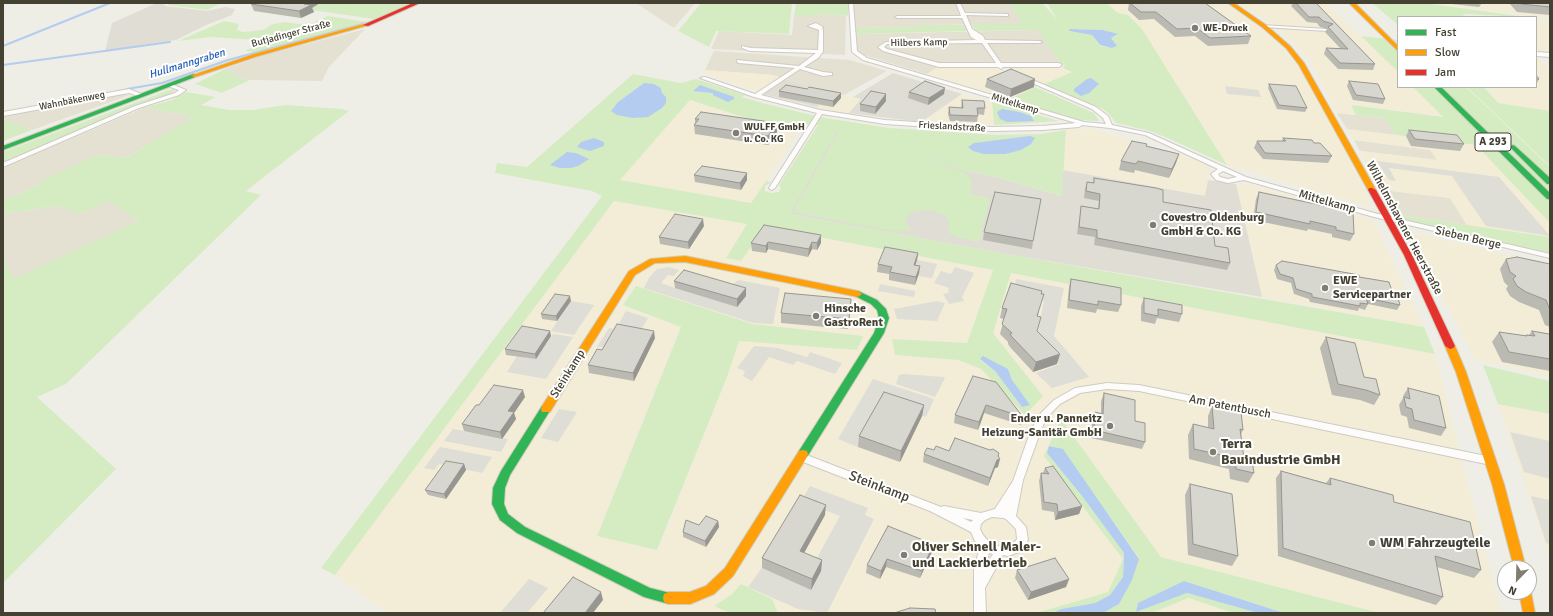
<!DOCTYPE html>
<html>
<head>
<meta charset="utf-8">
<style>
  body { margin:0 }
  #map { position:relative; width:1553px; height:616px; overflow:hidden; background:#efeee6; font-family:Signika,sans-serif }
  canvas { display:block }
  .frame { position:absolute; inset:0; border:4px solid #454132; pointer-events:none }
  .legend { position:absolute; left:1397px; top:16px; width:140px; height:72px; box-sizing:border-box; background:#fff; border:1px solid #b5b3ad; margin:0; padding:5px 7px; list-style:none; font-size:12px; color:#454132 }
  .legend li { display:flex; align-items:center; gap:8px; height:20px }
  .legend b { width:20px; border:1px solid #b5b3ad }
  .north { position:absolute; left:1497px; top:560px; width:40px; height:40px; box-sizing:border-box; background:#fff; border:1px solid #b5b3ad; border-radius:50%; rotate:203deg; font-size:11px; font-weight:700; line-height:16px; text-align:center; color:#454132 }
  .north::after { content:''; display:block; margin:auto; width:14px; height:18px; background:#807e71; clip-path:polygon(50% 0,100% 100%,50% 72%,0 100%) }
</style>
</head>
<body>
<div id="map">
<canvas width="1553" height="616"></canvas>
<div class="frame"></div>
<ul class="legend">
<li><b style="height:5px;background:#30b455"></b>Fast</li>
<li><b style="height:5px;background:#ff9f0a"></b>Slow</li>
<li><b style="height:5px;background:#e5322d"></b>Jam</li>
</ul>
<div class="north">N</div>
</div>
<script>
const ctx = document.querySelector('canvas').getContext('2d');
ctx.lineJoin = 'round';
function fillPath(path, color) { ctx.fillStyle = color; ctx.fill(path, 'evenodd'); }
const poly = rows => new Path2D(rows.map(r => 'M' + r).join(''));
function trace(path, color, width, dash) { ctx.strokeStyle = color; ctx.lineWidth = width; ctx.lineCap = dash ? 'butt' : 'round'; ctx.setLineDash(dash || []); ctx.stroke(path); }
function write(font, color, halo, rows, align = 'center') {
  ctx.font = font + ' Signika,sans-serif'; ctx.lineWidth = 4; ctx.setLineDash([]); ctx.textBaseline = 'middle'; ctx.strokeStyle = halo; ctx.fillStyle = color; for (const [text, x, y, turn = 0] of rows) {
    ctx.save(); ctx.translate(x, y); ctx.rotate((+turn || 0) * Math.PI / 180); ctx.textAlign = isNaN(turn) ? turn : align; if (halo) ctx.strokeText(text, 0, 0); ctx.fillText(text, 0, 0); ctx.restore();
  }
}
fillPath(poly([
  [636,3,695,3,674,28],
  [852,3,1010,3,1023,24,921,25,918,27,855,28],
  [824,14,846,16,845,55,711,49,719,31,792,35,794,16,817,16],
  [365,29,329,67,322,81,250,80,240,78,225,69,261,56],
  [1038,30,1060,63,1052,65,939,66,927,74,864,55,857,51,856,34],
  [714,51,850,60,887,71,844,95,807,88,800,83,772,75,705,70],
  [121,95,130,95,32,130,3,119,3,115],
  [146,107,193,117,126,158,97,155,36,183,39,185,3,201,3,168],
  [1337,113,1385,118,1396,135,1347,129],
  [1354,140,1431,150,1437,160,1360,151],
  [1383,190,1450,198,1467,225,1398,215],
  [108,201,139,221,13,280,3,258,3,214,55,206,79,214]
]), '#e4e1d3');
fillPath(poly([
  [1106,3,1224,3,1257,26,1284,50,1304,73,1332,124,1372,208,1227,165,1142,29,1128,15,1118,13],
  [1238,3,1326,3,1398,72,1398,87,1414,87,1444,117,1351,105,1356,115,1337,113,1309,59,1276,26],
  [1424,3,1550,3,1550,20,1536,17],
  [1536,20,1550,22,1550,55,1537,54,1550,73,1550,111,1498,103,1488,87,1536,87],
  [939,66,993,66,1003,73,1035,87,1010,99,927,74],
  [1005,66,1054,66,1073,72,1044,84,1010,70],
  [705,70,772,75,781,78,759,92,702,73],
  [830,93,861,99,849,113,817,107],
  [962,94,992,102,994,125,921,122],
  [690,100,768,125,801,129,751,203,619,180],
  [1089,128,1199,161,1210,167,1205,196,1063,170,1066,130],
  [1347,129,1476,145,1550,223,1550,237,1467,225,1450,198,1383,190,1360,151,1437,160,1430,150,1354,140],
  [1236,184,1248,184,1373,220,1424,327,1262,297],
  [614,201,747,224,726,258,741,260,765,227,993,270,967,343,893,339,895,355,958,360,981,369,1025,415,1043,396,993,333,1011,273,1435,354,1501,613,1380,613,1161,557,1061,419,1045,456,1123,559,1108,592,1036,613,778,613,772,599,741,584,731,595,714,606,730,613,388,613,335,575],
  [637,286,753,324,863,336,857,350,739,341,727,377,658,550,597,535,681,326,623,306],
  [1415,233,1550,265,1550,377,1475,359,1409,234],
  [1498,404,1550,414,1550,441,1511,433,1524,472,1550,479,1550,552,1547,551],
  [1189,598,1233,613,1151,613]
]), '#f3edd7');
fillPath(poly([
  [157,3,164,3,165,6,207,11,225,7,235,9,232,15,206,25,176,40,105,51,112,23],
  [893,73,962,94,921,122,849,113,861,99,853,97],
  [785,79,800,83,807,88,830,93,817,107,763,94],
  [836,132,874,136,967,171,996,177,1062,196,1063,170,1205,196,1208,180,1236,184,1262,297,1012,255,789,214]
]), '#dfddd4');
fillPath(poly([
  [169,3,222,3,207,10,168,5],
  [308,3,410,3,374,19,298,8],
  [701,3,792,3,789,34,716,31,709,47,678,31],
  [796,3,849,3,848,16,824,14,817,16,794,16],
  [1010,3,1043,3,1044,5,1057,19,1047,3,1106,3,1118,13,1128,15,1142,29,1227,165,1170,139,1150,131,1116,123,1109,114,1103,109,1044,84,1072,72,1063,68,1065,65,1060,63,1038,30,976,31,971,24,1022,24],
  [1069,29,1103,30,1117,35,1111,38,1117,46,1112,48,1100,46,1092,35],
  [1372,3,1423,3,1526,17,1463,14,1466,17,1398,17,1398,25],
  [328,16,367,22,255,52,245,51,264,41,272,42],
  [224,21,239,24,237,30,243,32,263,30,273,24,285,22,307,25,272,41,211,37,178,41],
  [921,25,965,25,967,31,856,34,855,28,918,27],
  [1361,36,1398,40,1398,72],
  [225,69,240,78,250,80,222,93,195,84],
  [633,74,681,83,696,79,745,95,742,97,766,104,825,118,890,128,996,135,1041,134,1066,130,1062,196,996,177,967,171,892,143,965,172,972,181,971,194,990,198,979,242,956,237,949,233,949,221,942,214,934,211,923,210,913,212,908,215,905,220,911,229,908,231,900,230,897,232,793,212,838,132,836,132,790,214,1012,255,1424,327,1435,354,1011,273,993,333,1043,396,1025,415,981,369,958,360,895,355,892,339,967,343,993,270,765,227,741,261,726,258,747,224,614,201,335,575,321,568,602,196,592,191,495,173,497,163,527,167],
  [644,83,661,88,662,93,611,111,618,102],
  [690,100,768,125,790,129,801,129,804,124,818,125,779,185,781,188,779,192,771,193,765,191,765,186,772,182,766,181,751,203,620,180],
  [983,357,1008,369,1022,407,995,371,980,360],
  [1035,87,1094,113,1099,121,1076,120,1010,99],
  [1413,87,1466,87,1550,167,1550,223,1476,145,1396,135,1385,118,1356,115,1351,105,1443,117],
  [1467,87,1484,87,1498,103,1550,111,1550,166],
  [176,89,172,93,129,109,3,162,3,152,169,90],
  [186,92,216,97,201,105,229,110,252,110,286,105,342,109,349,111,246,191,261,195,66,384,37,397,116,469,3,583,3,258,13,279,139,221,108,201,79,214,55,206,3,214,3,201,39,185,36,183,97,155,126,158,193,117,146,107,172,100],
  [992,102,1059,121,994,125],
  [3,119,32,130,3,141],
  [1398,215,1550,237,1550,253,1408,222],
  [636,286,753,324,863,336,857,350,739,341,727,377,657,550,597,536,681,327,623,305],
  [1483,365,1550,381,1550,414,1498,404],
  [1061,419,1161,557,1380,613,1284,613,1184,581,1136,612,1187,593,1258,613,1233,613,1189,598,1151,613,1103,613,1119,604,1139,558,1063,450,1050,446,1047,453,1082,496,1124,553,1123,577,1110,595,1095,603,1061,609,1053,613,1036,613,1108,592,1123,559,1044,456],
  [741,584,772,599,778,613,730,613,714,606,731,595]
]), '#d5ecc3');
fillPath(poly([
  [1225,86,1258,90,1261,97,1227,94],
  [880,89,903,96,895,101,905,104,898,115,899,115,908,104,927,110,917,119,883,114,893,101,871,94],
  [1377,161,1499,177,1550,236,1486,226,1452,176,1389,168,1396,181,1389,180],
  [917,260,937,264,932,278,918,276,918,273,913,272],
  [669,267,679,270,674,276,668,275,661,283,675,288,731,285,739,280,780,288,773,324,753,323,644,288,649,278,657,269],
  [955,267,974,273,962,297,964,301,949,304,943,294,948,293,949,288,934,283,941,271,951,274],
  [1016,279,1064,288,1054,336,1089,377,1052,388,1036,373,1060,364,1036,341,1044,301,1014,293],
  [880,284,915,291,915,293,914,297,878,291],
  [571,301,594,305,574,335,551,331],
  [937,301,945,303,937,321,897,319,894,309],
  [626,311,648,318,638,335,609,347,597,347,609,328,616,329],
  [553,334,573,337,546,379,507,372,517,356,536,359],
  [754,346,778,348,807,357,810,352,842,363,835,374,797,361,793,365,769,357,752,381,743,376,745,371,737,368],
  [904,374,943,377,945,378,935,397,896,384,899,375],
  [873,379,934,399,926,417,883,403,858,447,838,439],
  [559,409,577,412,558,442,541,438],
  [453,429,508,439,501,452,444,441],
  [1510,432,1550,441,1550,479,1524,472],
  [440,447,492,457,482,473,439,464,434,470,424,468],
  [810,486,868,508,865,515,874,519,827,613,798,609,748,587,762,568,811,590,821,571,812,567,840,516,801,501],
  [1531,496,1549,500,1550,544,1546,543],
  [529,579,548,588,527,613,500,613]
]), '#deddd6');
fillPath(poly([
  [1069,29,1103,30,1118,34,1111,38,1117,46,1112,48,1100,45,1092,35,1070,31],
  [1091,78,1099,84,1089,93,1081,96,1074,91,1074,89,1087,79],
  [644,83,654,84,661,88,662,93,666,97,666,103,662,108,648,117,633,118,617,115,611,111,618,102],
  [700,85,734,97,734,99,728,102,713,95,713,93,693,91],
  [1002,109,1019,112,1031,116,1034,121,1007,122,1000,119,997,112],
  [1030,136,1035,138,1031,144,1021,150,1005,154,984,154,973,151,968,147,974,143],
  [594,138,604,142,604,146,590,151,577,147,581,142],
  [567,152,576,153,589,159,578,166,571,168,560,168,550,165],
  [983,356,1008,369,1012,380,1030,405,1022,407,995,371,980,359],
  [1049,446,1063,449,1139,559,1132,580,1119,604,1103,613,1053,613,1061,609,1095,603,1110,595,1123,577,1124,553,1082,496,1047,453],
  [1184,581,1284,613,1258,613,1187,593,1136,612,1138,603]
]), '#b3ccf0');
trace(poly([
  [3,46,110,3],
  [3,65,170,42],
  [127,89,162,83,228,60,374,21]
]), '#b3ccf0', 2);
const street = poly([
  [849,3,853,3,857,51,867,58,1084,122,1106,124,1103,118,1092,109,1023,79,1028,78,1096,107,1108,116,1112,125,1149,133,1246,177,1378,214,1550,254,1550,258,1374,217,1244,180,1228,183,1216,180,1211,174,1218,169,1145,135,1110,128,1082,125,1079,127,1042,130,992,131,885,124,822,114,775,188,772,190,770,189,769,188,817,113,754,97,700,78,705,77,755,94,795,68,739,63,737,62,737,60,799,66,816,53,750,51,742,48,742,46,751,48,818,50,819,30,808,26,816,23,823,27,822,28,823,30,823,52,818,58,804,67,823,72,832,73,832,75,823,76,800,69,761,95,820,110,885,120,992,127,1042,126,1076,123,863,60,852,52,849,3],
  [1223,171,1237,177,1228,179,1220,177,1218,174,1223,171],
  [956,3,960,3,965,13,1008,14,1008,16,1006,16,966,15,972,29,983,36,985,40,1040,41,1042,42,1040,43,987,43,1001,63,1059,63,1062,65,1059,67,1003,67,1001,69,998,67,939,67,883,51,878,47,886,42,976,40,971,37,962,18,897,18,895,17,897,16,961,16,956,3],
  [982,43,996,63,939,63,887,49,884,47,887,44,982,43],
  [1262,25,1327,29,1329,30,1327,31,1264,27,1262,26,1262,25],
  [1536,52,1550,53,1550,57,1536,56,1536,52],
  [167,84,171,84,186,90,179,95,139,108,3,167,3,163,135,106,175,93,179,90,167,86,167,84],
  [129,89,144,95,141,97,129,93,3,116,3,112,129,89],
  [1107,383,1139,385,1491,457,1494,458,1496,461,1494,464,1491,465,1139,391,1107,389,1080,393,1060,404,1047,417,1041,430,1023,480,1016,516,1026,527,1028,540,1019,552,1008,556,1003,555,985,588,986,613,974,613,974,569,980,547,975,541,971,532,930,511,798,460,796,457,798,454,801,453,804,454,941,507,944,506,981,513,995,509,1013,481,1031,430,1041,413,1054,400,1075,388,1107,383],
  [992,517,1004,518,1007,520,1016,529,1017,539,1012,545,995,546,990,543,983,535,980,529,981,524,985,520,992,517],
  [963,518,973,520,971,522,963,518],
  [989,553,993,554,985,567,989,553]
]);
const fast = poly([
  [193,74,195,75,195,77,3,150,3,146,193,74],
  [1434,87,1441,87,1550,193,1550,199,1547,199,1434,87],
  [1513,145,1515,146,1550,178,1550,184,1547,184,1511,148,1511,146,1513,145],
  [858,291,877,300,886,309,889,318,884,333,807,457,803,458,799,457,798,454,799,451,874,333,879,318,877,310,871,304,855,296,854,294,855,292,858,291],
  [546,405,550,406,551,409,510,475,505,488,504,504,508,514,525,527,650,588,674,594,675,598,674,602,669,604,644,597,517,533,500,520,492,504,493,488,501,471,542,406,546,405]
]);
const slow = poly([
  [1228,3,1234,3,1266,25,1290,46,1304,63,1376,190,1375,192,1372,192,1368,190,1299,65,1286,48,1262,27,1228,3],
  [1349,3,1355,3,1398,46,1398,51,1349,3],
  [364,24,369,25,258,56,195,77,190,76,254,54,364,24],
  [685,256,858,291,862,294,858,297,685,262,655,263,635,275,550,412,542,412,541,409,542,406,629,271,650,259,685,256],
  [1450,343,1455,346,1466,372,1504,484,1526,568,1514,568,1492,484,1456,372,1445,346,1450,343],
  [803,450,807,451,808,454,807,457,733,576,714,594,695,602,690,604,669,604,664,602,663,598,664,594,669,592,690,592,706,586,725,568,799,451,803,450],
  [1529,588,1531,592,1535,613,1523,613,1519,592,1529,592,1529,588]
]);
const jam = poly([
  [413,3,420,3,368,26,363,25,413,3],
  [1369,188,1372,188,1376,190,1412,255,1455,346,1453,348,1450,349,1445,346,1404,255,1368,190,1369,188]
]);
trace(street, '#cdcbc4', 2);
trace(fast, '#cfcdbc', 2);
trace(slow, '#cfcdbc', 2);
trace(jam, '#cfcdbc', 2);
fillPath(street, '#fdfcfb');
fillPath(fast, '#30b455');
fillPath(slow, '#ff9f0a');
fillPath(jam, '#e5322d');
fillPath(poly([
  [1129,3,1205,3,1251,36,1248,44,1208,46,1195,36,1175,37,1154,19,1139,20,1128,10],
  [1293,3,1316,3,1375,64,1373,70,1338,69,1324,54,1326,48,1340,48,1325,32,1327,29,1320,27,1317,23,1307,22,1291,6],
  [1443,3,1482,3,1479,7],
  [1509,3,1550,3,1550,15,1517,12],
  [251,4,312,8,314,12,301,18,254,11],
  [1536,75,1539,79,1537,83,1536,83],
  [987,79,1034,87,1010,97,985,87],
  [1349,81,1385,99,1383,104,1353,100,1347,86],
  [1269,84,1307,108,1305,112,1277,109,1268,88],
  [807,89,841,98,833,107,779,97,779,91],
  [909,92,944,94,928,105,908,98],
  [886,94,886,101,875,114,860,111,860,104],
  [962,100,985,108,984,115,978,114,977,122,950,121,948,114,949,107,961,108],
  [695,119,777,123,777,132,768,145,695,134,694,125,695,124],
  [1409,130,1464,144,1460,151,1411,146,1406,136],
  [1283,138,1314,143,1332,156,1328,163,1263,159,1254,148,1257,141,1282,141],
  [1147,146,1179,154,1169,178,1135,170,1134,173,1119,170,1121,161],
  [747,173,747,180,741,190,695,182,694,175],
  [1094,178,1163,202,1215,246,1230,263,1227,270,1094,245,1095,237,1077,234,1080,214,1081,206,1098,209,1099,201,1084,198,1085,189,1087,182,1093,183],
  [1259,192,1354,234,1350,241,1332,237,1332,234,1308,229,1307,231,1253,220,1256,199],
  [704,226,689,249,660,244,659,237],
  [984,232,1033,241,1032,249,983,240],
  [821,235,821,243,817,250,812,249,808,257,768,249,766,253,752,251,751,243],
  [918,253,917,260,915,265,920,266,919,273,915,285,889,280,889,274,877,272,878,264],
  [1506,259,1550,264,1550,327,1545,325,1539,310,1519,302,1510,296,1506,289,1508,286,1504,282,1500,269],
  [1276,265,1359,277,1393,294,1400,305,1397,310,1368,304,1365,310,1359,308,1358,311,1310,302,1309,299,1294,294,1291,283,1277,279,1274,270],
  [1071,279,1121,305,1118,312,1097,309,1096,313,1067,308,1069,287],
  [674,281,746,288,746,296,737,307,675,288],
  [1041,294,1038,316,1037,331,1057,364,1033,372,1010,347,1008,344,1008,342,1000,334,1004,319,1000,318,1002,308],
  [1144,298,1182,314,1179,322,1157,318,1155,324,1141,321,1141,306],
  [851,299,848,329,781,323,781,313],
  [571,301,557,321,542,319,541,314],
  [1532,331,1550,335,1550,371,1502,362,1492,342,1499,332,1525,336,1526,335,1529,335],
  [551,336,536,359,506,355,505,349],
  [1326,337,1364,377,1380,395,1374,405,1360,400,1332,395,1320,348],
  [655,338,634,381,589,373,588,365,602,350],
  [973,376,1023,417,1021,425,984,413,978,430,954,423,955,415],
  [1408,388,1446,428,1441,436,1409,428,1407,417,1401,415,1399,405,1403,398,1403,396],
  [1104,393,1135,421,1145,442,1142,449,1091,438,1092,420,1095,412,1101,414,1101,401],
  [525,397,514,413,516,419,502,439,464,431,462,424,479,405],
  [924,405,922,416,900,462,858,447,859,436],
  [1212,406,1243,430,1241,434,1244,459,1254,473,1248,483,1230,479,1229,469,1189,459,1188,435,1193,424,1208,428,1208,416],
  [934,450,999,453,998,457,998,467,995,468,988,486,923,462,924,454],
  [464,464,466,470,446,499,428,495,425,490],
  [1045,468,1082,506,1079,514,1055,520,1054,512,1042,510,1039,481,1041,473,1043,473],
  [1281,471,1326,483,1330,478,1394,502,1481,570,1474,578,1437,567,1443,597,1436,605,1278,556,1276,478],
  [1190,484,1238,556,1232,566,1188,555,1185,495],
  [825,515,804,553,822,560,821,571,811,590,762,568,762,558],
  [718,521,719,527,706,547,683,537,683,532,699,525],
  [888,526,932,552,920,578,886,567,880,579,866,573,867,565],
  [1017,570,1069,579,1066,587,1028,600,1015,578]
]), '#bab9b2');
fillPath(poly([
  [307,3,320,3,312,8,314,12,301,18,299,11,304,4],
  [1035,79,1034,87,1010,97,1011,89],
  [945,88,944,94,928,105,929,98],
  [841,93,841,98,833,107,833,101],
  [886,94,886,101,875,114,876,107],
  [777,123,777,132,768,145,768,136],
  [1179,154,1176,163,1169,178,1172,169],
  [747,173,747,180,741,190,740,183],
  [703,219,704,226,689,249,688,242],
  [821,235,821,243,817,250,817,243],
  [768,242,768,249,766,253,766,246],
  [812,242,812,249,808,257,809,249],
  [918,253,917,260,913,272,914,265],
  [920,266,919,273,915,285,916,277],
  [746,288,746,296,737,307,737,299],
  [570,296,571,301,557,321,556,316],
  [550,331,551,336,536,359,535,354],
  [654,331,655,338,634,381,633,373],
  [1060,354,1057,364,1033,372,1036,362],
  [523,390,525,397,514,413,516,419,502,439,500,432,508,411],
  [924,405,922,416,900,462,901,451],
  [986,405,984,413,978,430,979,422],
  [999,453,998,460,1000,459,998,467,995,468,988,486,990,478],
  [464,464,466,470,446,499,444,494],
  [826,505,825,515,799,562,800,551],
  [1082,506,1079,514,1055,520,1058,512],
  [718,521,719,527,706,547,705,541],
  [933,544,932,552,920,578,922,571],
  [887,559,886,567,880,579,881,571],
  [822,560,821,571,811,590,812,579],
  [1069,579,1066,587,1028,600,1031,592],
  [601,592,603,600,593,613,585,613]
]), '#979691');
const building = poly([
  [254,3,307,3,304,4,311,5,299,11,251,4,254,3],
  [1130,3,1205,3,1251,36,1210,38,1197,28,1177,29,1156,12,1141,12,1130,3],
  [1296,3,1316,3,1375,64,1340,63,1326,48,1348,49,1328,27,1333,24,1323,21,1319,17,1309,17,1296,3],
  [1520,3,1550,3,1550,7,1521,4,1520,3],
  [1011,69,1035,79,1011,89,987,79,1011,69],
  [1536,75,1539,79,1536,79,1536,75],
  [925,81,945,88,929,98,909,92,925,81],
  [1349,81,1378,84,1385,99,1356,95,1349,81],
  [1269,84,1296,86,1307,108,1279,105,1269,84],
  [786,85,807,89,809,87,841,93,833,101,779,91,786,85],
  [871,91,886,94,876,107,860,104,871,91],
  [962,100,984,101,985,108,977,108,978,116,950,115,949,107,963,108,962,100],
  [701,112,777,123,768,136,694,125,699,119,695,119,701,112],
  [1409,130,1457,135,1464,144,1415,139,1409,130],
  [1283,138,1312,140,1314,143,1320,143,1332,156,1265,153,1257,141,1286,141,1283,138],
  [1132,141,1147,144,1146,146,1179,154,1172,169,1138,161,1136,164,1121,161,1132,141],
  [702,166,747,173,740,183,694,175,702,166],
  [1094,178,1156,188,1163,190,1163,202,1211,210,1215,246,1228,248,1230,263,1097,238,1097,230,1079,227,1081,206,1099,209,1100,194,1086,191,1087,182,1094,183,1094,178],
  [995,192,1041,199,1033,241,984,232,995,192],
  [1259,192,1353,212,1354,234,1336,230,1336,227,1310,221,1310,224,1256,212,1259,192],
  [675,214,703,219,688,242,659,237,675,214],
  [764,225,821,235,817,243,812,242,809,249,768,242,766,246,751,243,764,225],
  [885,247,918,253,914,265,920,266,916,277,890,272,892,267,878,264,885,247],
  [1517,257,1550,264,1550,310,1546,300,1526,292,1517,286,1513,279,1516,276,1510,272,1506,259,1517,257],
  [1282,261,1359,275,1359,277,1389,282,1393,294,1397,295,1400,305,1366,298,1368,304,1360,303,1360,306,1312,297,1312,294,1296,289,1293,278,1280,274,1276,265,1282,261],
  [684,270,746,288,737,299,674,281,684,270],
  [1071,279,1121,288,1121,305,1098,301,1098,305,1069,300,1071,279],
  [1011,283,1042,291,1041,294,1044,294,1037,316,1041,317,1037,331,1060,354,1036,362,1012,337,1010,334,1012,333,1002,324,1007,309,1002,308,1011,283],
  [785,293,851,299,849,319,781,313,785,293],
  [555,294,570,296,556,316,541,314,555,294],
  [1144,298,1182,305,1182,314,1158,309,1158,316,1144,313,1144,298],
  [617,324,654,331,633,373,588,365,597,349,602,350,617,324],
  [522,326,550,331,535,354,505,349,522,326],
  [1532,331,1549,334,1550,335,1550,359,1509,352,1499,332,1527,336,1526,335,1535,336,1532,331],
  [1326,337,1355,343,1364,377,1376,379,1380,395,1366,390,1338,384,1326,337],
  [973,376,996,382,1023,417,986,405,979,422,955,415,973,376],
  [494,385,523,390,508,411,514,412,500,432,462,424,476,405,479,405,494,385],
  [1408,388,1439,396,1446,428,1414,420,1412,409,1406,407,1404,397,1410,399,1408,388],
  [884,392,924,405,901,451,859,436,884,392],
  [1104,393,1135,400,1135,421,1145,423,1145,442,1094,430,1095,412,1103,414,1104,393],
  [1212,406,1241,412,1243,430,1240,429,1244,459,1252,461,1254,473,1236,469,1235,458,1194,449,1193,424,1214,429,1212,406],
  [955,438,990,450,993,449,999,453,998,456,1000,459,997,460,990,478,924,454,927,448,934,450,936,446,949,451,955,438],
  [446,461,464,464,444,494,425,490,446,461],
  [1053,466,1082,506,1058,512,1057,504,1044,502,1041,473,1049,474,1045,468,1053,466],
  [1281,471,1331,485,1330,478,1393,495,1394,502,1470,522,1481,570,1435,556,1443,597,1283,548,1281,471],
  [1190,484,1232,494,1238,556,1193,544,1190,484],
  [800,495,826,505,800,551,822,560,812,579,762,558,800,495],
  [706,516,718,521,705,541,683,532,686,520,699,525,706,516],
  [888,526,933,544,922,571,887,559,881,571,867,565,888,526],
  [1055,558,1069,579,1031,592,1017,570,1055,558],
  [573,577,601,592,585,613,543,613,573,577],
  [910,608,935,609,936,613,894,613,910,608]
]);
fillPath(building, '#d8d7cf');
trace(building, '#979691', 1);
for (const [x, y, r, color] of [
  [1195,28,4,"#807e71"],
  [736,133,4,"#807e71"],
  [1153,225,4,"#807e71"],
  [1325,288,4,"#807e71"],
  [816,316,4,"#807e71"],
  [1110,426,4,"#807e71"],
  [1213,452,4,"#807e71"],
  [1372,543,4,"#807e71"],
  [904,555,4,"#807e71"]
]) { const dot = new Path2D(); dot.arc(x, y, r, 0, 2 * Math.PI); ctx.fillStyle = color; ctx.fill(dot); trace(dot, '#fff', 1.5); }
write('bold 10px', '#454132', '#fff', [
  ["WE-Druck",1203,28],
  ["WULFF GmbH",744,127],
  ["u. Co. KG",744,139]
], 'left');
write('10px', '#454132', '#fff', [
  ["Butjadinger Straße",291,34,-15],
  ["Hilbers Kamp",919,43,-1],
  ["Wahnbäkenweg",72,101,-11],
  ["Mittelkamp",1015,104,17],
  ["Frieslandstraße",952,127,3]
]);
write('italic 11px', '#245eb8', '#fff', [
  ["Hullmanngraben",187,64,-17]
]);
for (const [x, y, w] of [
  [1493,142,36]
]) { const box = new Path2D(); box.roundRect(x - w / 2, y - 9, w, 18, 3); ctx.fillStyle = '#fff'; ctx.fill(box); trace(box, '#454132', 1); }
write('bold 11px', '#454132', null, [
  ["A 293",1493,142]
]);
write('12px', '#454132', '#fff', [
  ["Mittelkamp",1327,202,16],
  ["Wilhelmshavener Heerstraße",1404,228,62],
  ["Sieben Berge",1468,238,13],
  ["Steinkamp",568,374,-58],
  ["Am Patentbusch",1230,407,11]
]);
write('bold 12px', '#454132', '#fff', [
  ["Covestro Oldenburg",1161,218],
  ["GmbH & Co. KG",1161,232],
  ["EWE",1333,281],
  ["Servicepartner",1333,295],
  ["Hinsche",824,309],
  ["GastroRent",824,323],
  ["Ender u. Panneitz",1102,419,"right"],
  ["Heizung-Sanitär GmbH",1102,433,"right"]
], 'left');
write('bold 14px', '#454132', '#fff', [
  ["Terra",1221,444],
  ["Bauindustrie GmbH",1221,460],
  ["WM Fahrzeugteile",1380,543],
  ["Oliver Schnell Maler-",912,547],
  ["und Lackierbetrieb",912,563]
], 'left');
write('14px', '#454132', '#fff', [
  ["Steinkamp",879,487,21]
]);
</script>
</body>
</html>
